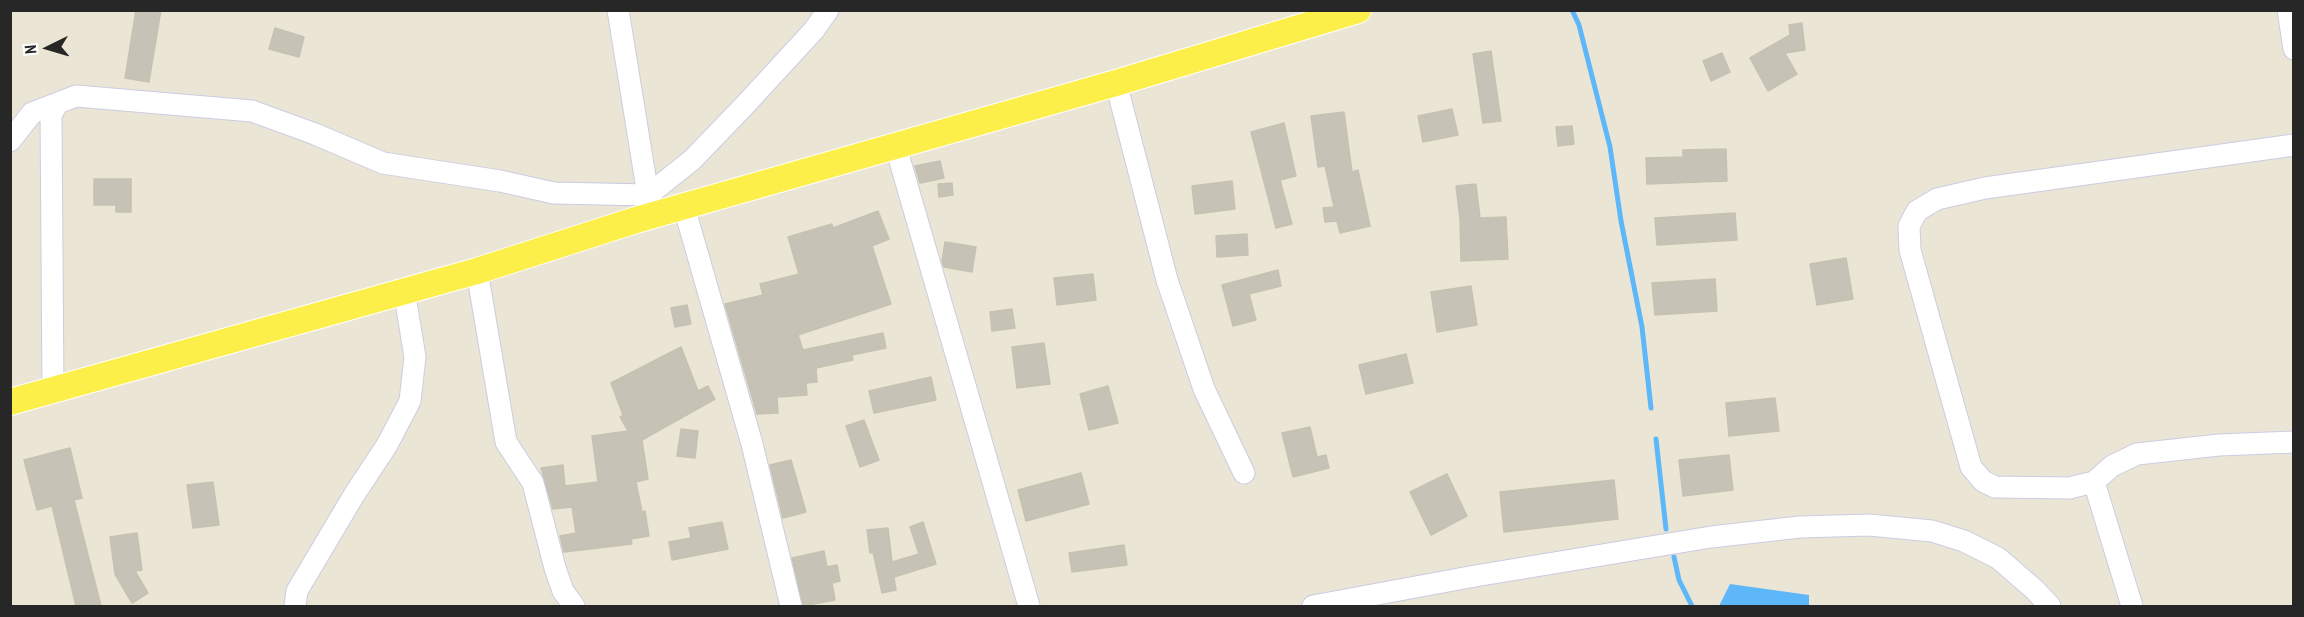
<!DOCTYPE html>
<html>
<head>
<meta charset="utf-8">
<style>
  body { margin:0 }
  #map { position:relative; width:2304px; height:617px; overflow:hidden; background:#ebe5d6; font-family:"PT Sans Narrow",sans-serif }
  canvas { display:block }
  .frame { position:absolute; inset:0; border:12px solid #272727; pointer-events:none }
  .north { position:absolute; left:18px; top:18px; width:60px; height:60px; -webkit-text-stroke:4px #fff; paint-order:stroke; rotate:265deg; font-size:16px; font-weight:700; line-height:24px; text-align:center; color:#272727 }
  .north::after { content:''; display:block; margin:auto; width:21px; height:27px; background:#272727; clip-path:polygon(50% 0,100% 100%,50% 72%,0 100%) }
</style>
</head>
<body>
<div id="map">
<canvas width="2304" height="617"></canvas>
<div class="frame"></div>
<div class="north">N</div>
</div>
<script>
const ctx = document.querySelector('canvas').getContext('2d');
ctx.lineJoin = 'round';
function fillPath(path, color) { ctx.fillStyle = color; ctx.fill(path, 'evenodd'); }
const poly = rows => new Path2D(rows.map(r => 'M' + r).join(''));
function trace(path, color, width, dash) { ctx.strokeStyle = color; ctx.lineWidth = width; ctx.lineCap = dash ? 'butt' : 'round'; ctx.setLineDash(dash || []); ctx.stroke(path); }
fillPath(poly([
  [1730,584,1809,595,1809,606,1719,606]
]), '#5eb7f8');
trace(poly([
  [1572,10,1579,25,1610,147,1621,221,1642,327,1651,408],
  [1656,439,1666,529],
  [1674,557,1679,580,1692,606]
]), '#5eb7f8', 5);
const building = poly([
  [136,10,161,10,149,82,125,78,136,10],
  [1802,23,1805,50,1785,53,1797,74,1768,91,1750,58,1790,35,1789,25,1802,23],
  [275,28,304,37,299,57,269,49,275,28],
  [1491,51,1501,121,1483,123,1473,54,1491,51],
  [1722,53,1730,72,1711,81,1703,61,1722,53],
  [1452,109,1458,135,1423,142,1418,116,1452,109],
  [1344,112,1352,172,1358,170,1370,226,1340,233,1337,221,1325,222,1323,208,1334,207,1325,166,1318,167,1311,116,1344,112],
  [1284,123,1296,176,1280,180,1292,224,1276,228,1251,132,1284,123],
  [1572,126,1574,144,1558,146,1556,127,1572,126],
  [1726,149,1727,181,1647,184,1646,158,1683,157,1683,150,1726,149],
  [940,161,944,178,920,183,915,166,940,161],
  [94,179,131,179,131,212,116,212,116,205,94,205,94,179],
  [1232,181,1235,209,1195,214,1192,186,1232,181],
  [952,183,953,195,939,197,938,184,952,183],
  [1476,184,1480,218,1506,217,1508,259,1461,261,1460,219,1456,186,1476,184],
  [878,211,889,239,872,246,891,304,798,335,803,350,883,333,886,348,852,355,853,360,816,368,817,382,806,383,807,395,777,397,778,413,757,414,725,304,763,295,760,284,799,274,788,237,832,224,833,228,878,211],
  [1735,213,1737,240,1657,245,1655,218,1735,213],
  [1247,234,1248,255,1217,257,1216,236,1247,234],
  [945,242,976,247,972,272,944,267,942,261,945,242],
  [1846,258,1853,299,1817,305,1810,264,1846,258],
  [1278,270,1281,286,1249,294,1256,320,1233,326,1222,285,1278,270],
  [1093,274,1096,300,1057,305,1054,278,1093,274],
  [1715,279,1717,311,1655,315,1652,283,1715,279],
  [1471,286,1477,325,1437,332,1431,292,1471,286],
  [687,305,691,324,675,327,671,308,687,305],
  [1012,309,1015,328,992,331,990,312,1012,309],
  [1044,343,1050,384,1017,388,1012,347,1044,343],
  [681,347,698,391,708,386,715,399,642,440,648,479,636,482,642,512,645,511,649,536,631,539,632,544,564,552,560,536,576,533,572,507,553,509,541,468,563,465,565,486,598,482,592,436,628,431,620,417,623,415,611,383,681,347],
  [1406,354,1413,383,1366,394,1359,365,1406,354],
  [931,377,936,400,874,413,869,391,931,377],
  [1108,386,1118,423,1089,430,1080,394,1108,386],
  [1775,398,1779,431,1729,436,1726,403,1775,398],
  [864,420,879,460,860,467,846,426,864,420],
  [1310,427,1317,457,1326,455,1329,468,1293,477,1282,433,1310,427],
  [681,429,698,431,695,458,677,456,681,429],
  [70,448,82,498,74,500,101,606,76,606,52,506,37,510,24,460,70,448],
  [1729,455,1733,490,1683,496,1679,460,1729,455],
  [791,460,806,512,783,518,770,465,791,460],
  [1081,473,1089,504,1026,521,1018,490,1081,473],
  [1447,474,1467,516,1431,535,1410,492,1447,474],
  [1614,480,1618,519,1504,532,1500,492,1614,480],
  [213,482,219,525,193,528,187,485,213,482],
  [722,522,728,549,672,560,669,542,691,538,689,528,722,522],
  [923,522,936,564,894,577,896,590,882,593,873,552,870,553,867,530,888,528,892,562,919,554,910,527,923,522],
  [137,533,142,570,135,571,148,593,132,603,115,574,110,537,137,533],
  [1124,545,1127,565,1072,572,1069,553,1124,545],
  [824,551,827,567,837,565,840,581,832,583,835,600,803,606,792,558,824,551]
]);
fillPath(building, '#c6c2b6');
trace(building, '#c6c2b0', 1.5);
const minor = poly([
  [618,10,648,195,647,207],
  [2288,10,2294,49],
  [1116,83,1167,280,1204,389,1244,473],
  [10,141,32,113,58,103],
  [895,144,1029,606],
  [2294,145,1985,188,1937,199,1917,211,1909,226,1910,250,1971,467,1983,481,1995,487,2069,488,2094,482,2112,466,2137,454,2219,445,2294,442],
  [684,207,752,444,791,606],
  [477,271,506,442,533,483,555,568,563,591,574,606],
  [53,390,51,115,58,103,76,96,252,111,315,134,383,163,500,181,554,193,648,195,692,160,745,105,814,30,828,10],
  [2094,482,2132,606],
  [295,606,297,591,354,495,387,445,410,401,415,357,404,290],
  [1313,606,1475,576,1711,537,1800,527,1869,525,1932,531,1964,541,1998,558,2035,590,2050,606]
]);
const major = poly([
  [10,402,477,271,636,220,1116,83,1358,10]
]);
trace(minor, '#cbcce2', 23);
trace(major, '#fff', 28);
trace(minor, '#fff', 21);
trace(major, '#fcef4a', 26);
</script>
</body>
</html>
